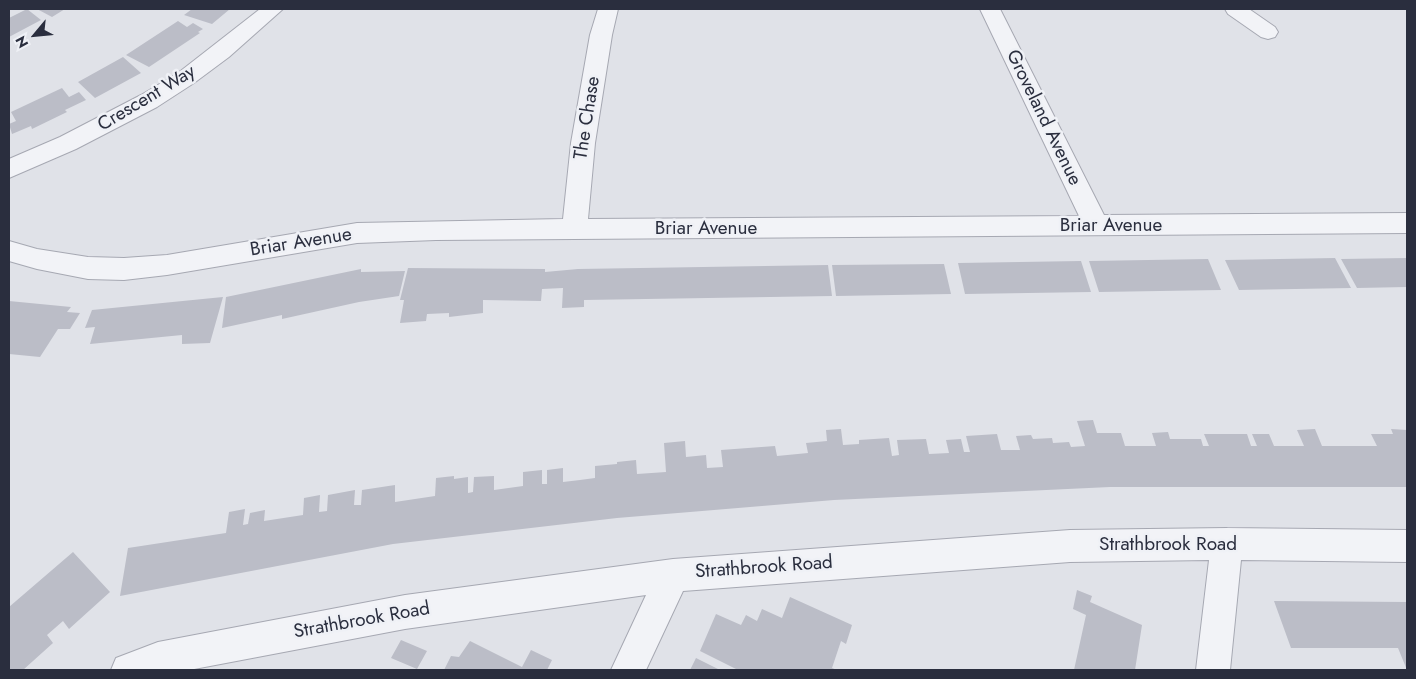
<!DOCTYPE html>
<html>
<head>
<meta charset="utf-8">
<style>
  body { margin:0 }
  #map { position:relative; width:1416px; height:679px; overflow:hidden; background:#e0e2e8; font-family:Jost,sans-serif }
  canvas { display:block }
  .frame { position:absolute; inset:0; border:10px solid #2a2e3e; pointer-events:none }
  .north { position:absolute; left:10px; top:10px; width:50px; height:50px; -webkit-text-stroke:4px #eff1f6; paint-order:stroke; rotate:242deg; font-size:14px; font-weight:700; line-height:20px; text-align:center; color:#2a2e3e }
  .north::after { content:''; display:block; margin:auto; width:18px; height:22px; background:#2a2e3e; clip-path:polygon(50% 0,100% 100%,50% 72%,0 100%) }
</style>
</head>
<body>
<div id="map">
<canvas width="1416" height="679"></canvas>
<div class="frame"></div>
<div class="north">N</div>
</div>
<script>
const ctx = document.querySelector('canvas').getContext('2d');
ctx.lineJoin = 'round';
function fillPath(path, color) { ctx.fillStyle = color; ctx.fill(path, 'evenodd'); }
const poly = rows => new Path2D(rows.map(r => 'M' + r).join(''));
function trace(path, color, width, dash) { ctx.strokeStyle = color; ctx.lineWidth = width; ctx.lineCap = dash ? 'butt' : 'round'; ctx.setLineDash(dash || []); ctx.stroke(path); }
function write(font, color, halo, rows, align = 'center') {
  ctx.font = font + ' Jost,sans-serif'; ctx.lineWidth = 5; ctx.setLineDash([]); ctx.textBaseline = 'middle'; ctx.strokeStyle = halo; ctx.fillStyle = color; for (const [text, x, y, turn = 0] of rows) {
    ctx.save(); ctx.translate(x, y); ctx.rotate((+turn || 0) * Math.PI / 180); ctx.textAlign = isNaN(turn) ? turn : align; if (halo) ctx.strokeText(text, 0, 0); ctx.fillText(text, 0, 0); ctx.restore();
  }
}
fillPath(poly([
  [27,9,41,20,9,37,9,18],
  [37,9,65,9,52,17],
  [192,9,230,9,212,24,184,15],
  [178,21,187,27,193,23,203,29,198,32,200,33,149,67,126,55],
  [123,57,141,73,95,98,78,82],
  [62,88,69,97,79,92,86,100,65,110,67,112,32,129,31,126,12,134,9,124,16,121,11,112],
  [1335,258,1351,288,1239,290,1225,260],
  [1407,258,1407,287,1357,288,1341,259],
  [1208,259,1221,290,1099,292,1089,261],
  [1081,261,1091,292,965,294,958,263],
  [944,264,951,294,836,296,832,265],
  [828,265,832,296,584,300,584,307,562,308,563,288,542,289,541,301,483,300,483,313,449,317,449,313,427,314,426,321,400,323,404,300,400,300,408,268,545,269,545,272,578,269],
  [361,269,361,272,405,271,399,296,359,302,282,319,282,315,222,328,226,297],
  [223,297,210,343,182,344,182,335,90,344,95,327,85,328,92,310],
  [9,301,71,307,67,312,80,313,70,329,58,329,40,357,9,354],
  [1093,420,1097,433,1121,433,1125,446,1156,446,1152,433,1168,432,1170,439,1201,439,1203,446,1209,446,1204,434,1247,434,1251,446,1257,446,1252,434,1269,434,1274,446,1304,446,1297,430,1315,429,1322,446,1377,446,1371,434,1393,434,1391,429,1407,430,1407,487,1110,487,834,500,690,512,617,518,393,544,120,596,128,548,226,533,229,512,245,509,243,525,248,524,250,513,265,510,264,521,303,515,304,498,320,495,319,512,327,511,328,495,355,490,354,505,361,505,362,490,395,485,395,502,435,496,436,478,454,476,454,479,468,477,468,493,473,492,474,477,494,476,494,490,523,486,523,472,542,470,542,484,547,484,547,470,563,468,563,482,580,480,595,478,595,466,617,464,617,462,636,460,637,474,666,472,664,443,685,441,686,457,706,455,707,468,723,467,721,450,775,446,777,456,808,453,806,443,827,441,826,430,841,429,843,445,859,444,859,440,889,438,892,456,899,455,897,440,926,439,929,454,949,453,946,440,961,439,964,452,970,452,966,436,997,434,1001,450,1020,450,1016,436,1031,435,1033,439,1052,438,1053,443,1069,442,1071,447,1085,446,1077,421],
  [73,552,110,592,69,629,63,621,47,635,53,643,23,670,9,670,9,607],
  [1077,590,1092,596,1090,602,1142,625,1135,670,1074,670,1086,615,1073,609],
  [790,597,852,625,846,644,841,641,832,668,837,670,738,670,700,651,716,614,741,625,746,615,757,621,762,609,782,618],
  [1274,601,1407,602,1407,670,1398,648,1291,648],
  [401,640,427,651,417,669,391,658],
  [470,641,522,667,531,650,552,660,547,670,444,670,451,656,459,657],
  [696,658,720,670,690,670]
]), '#bbbdc7');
const minor = poly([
  [260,9,283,9,229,57,194,83,157,107,76,149,9,178,9,159,60,137,141,95,178,73,260,9],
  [598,9,618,9,612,35,595,143,588,219,1079,216,980,9,1000,9,1104,215,1407,213,1407,233,436,240,357,243,167,275,124,280,88,279,37,269,9,261,9,241,37,249,88,257,124,258,167,255,357,223,563,219,571,143,590,35,598,9],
  [1225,9,1249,9,1275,27,1278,32,1275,37,1268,39,1261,37,1228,14,1225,9],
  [1227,528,1407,530,1407,562,1241,560,1230,670,1196,670,1209,560,1070,562,683,591,646,670,611,670,646,595,405,629,189,670,111,670,116,658,158,642,405,595,673,559,1070,530,1227,528]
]);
trace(minor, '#a6a8b2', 2);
fillPath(minor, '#f2f3f7');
write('19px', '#2a2e3e', '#eff1f6', [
  ["Crescent Way",147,99,-31],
  ["The Chase",588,118,-81],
  ["Groveland Avenue",1043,118,64],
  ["Briar Avenue",1111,226],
  ["Briar Avenue",706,229],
  ["Briar Avenue",301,243,-9],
  ["Strathbrook Road",1168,545],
  ["Strathbrook Road",764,568,-4],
  ["Strathbrook Road",362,621,-10]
]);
</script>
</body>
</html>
